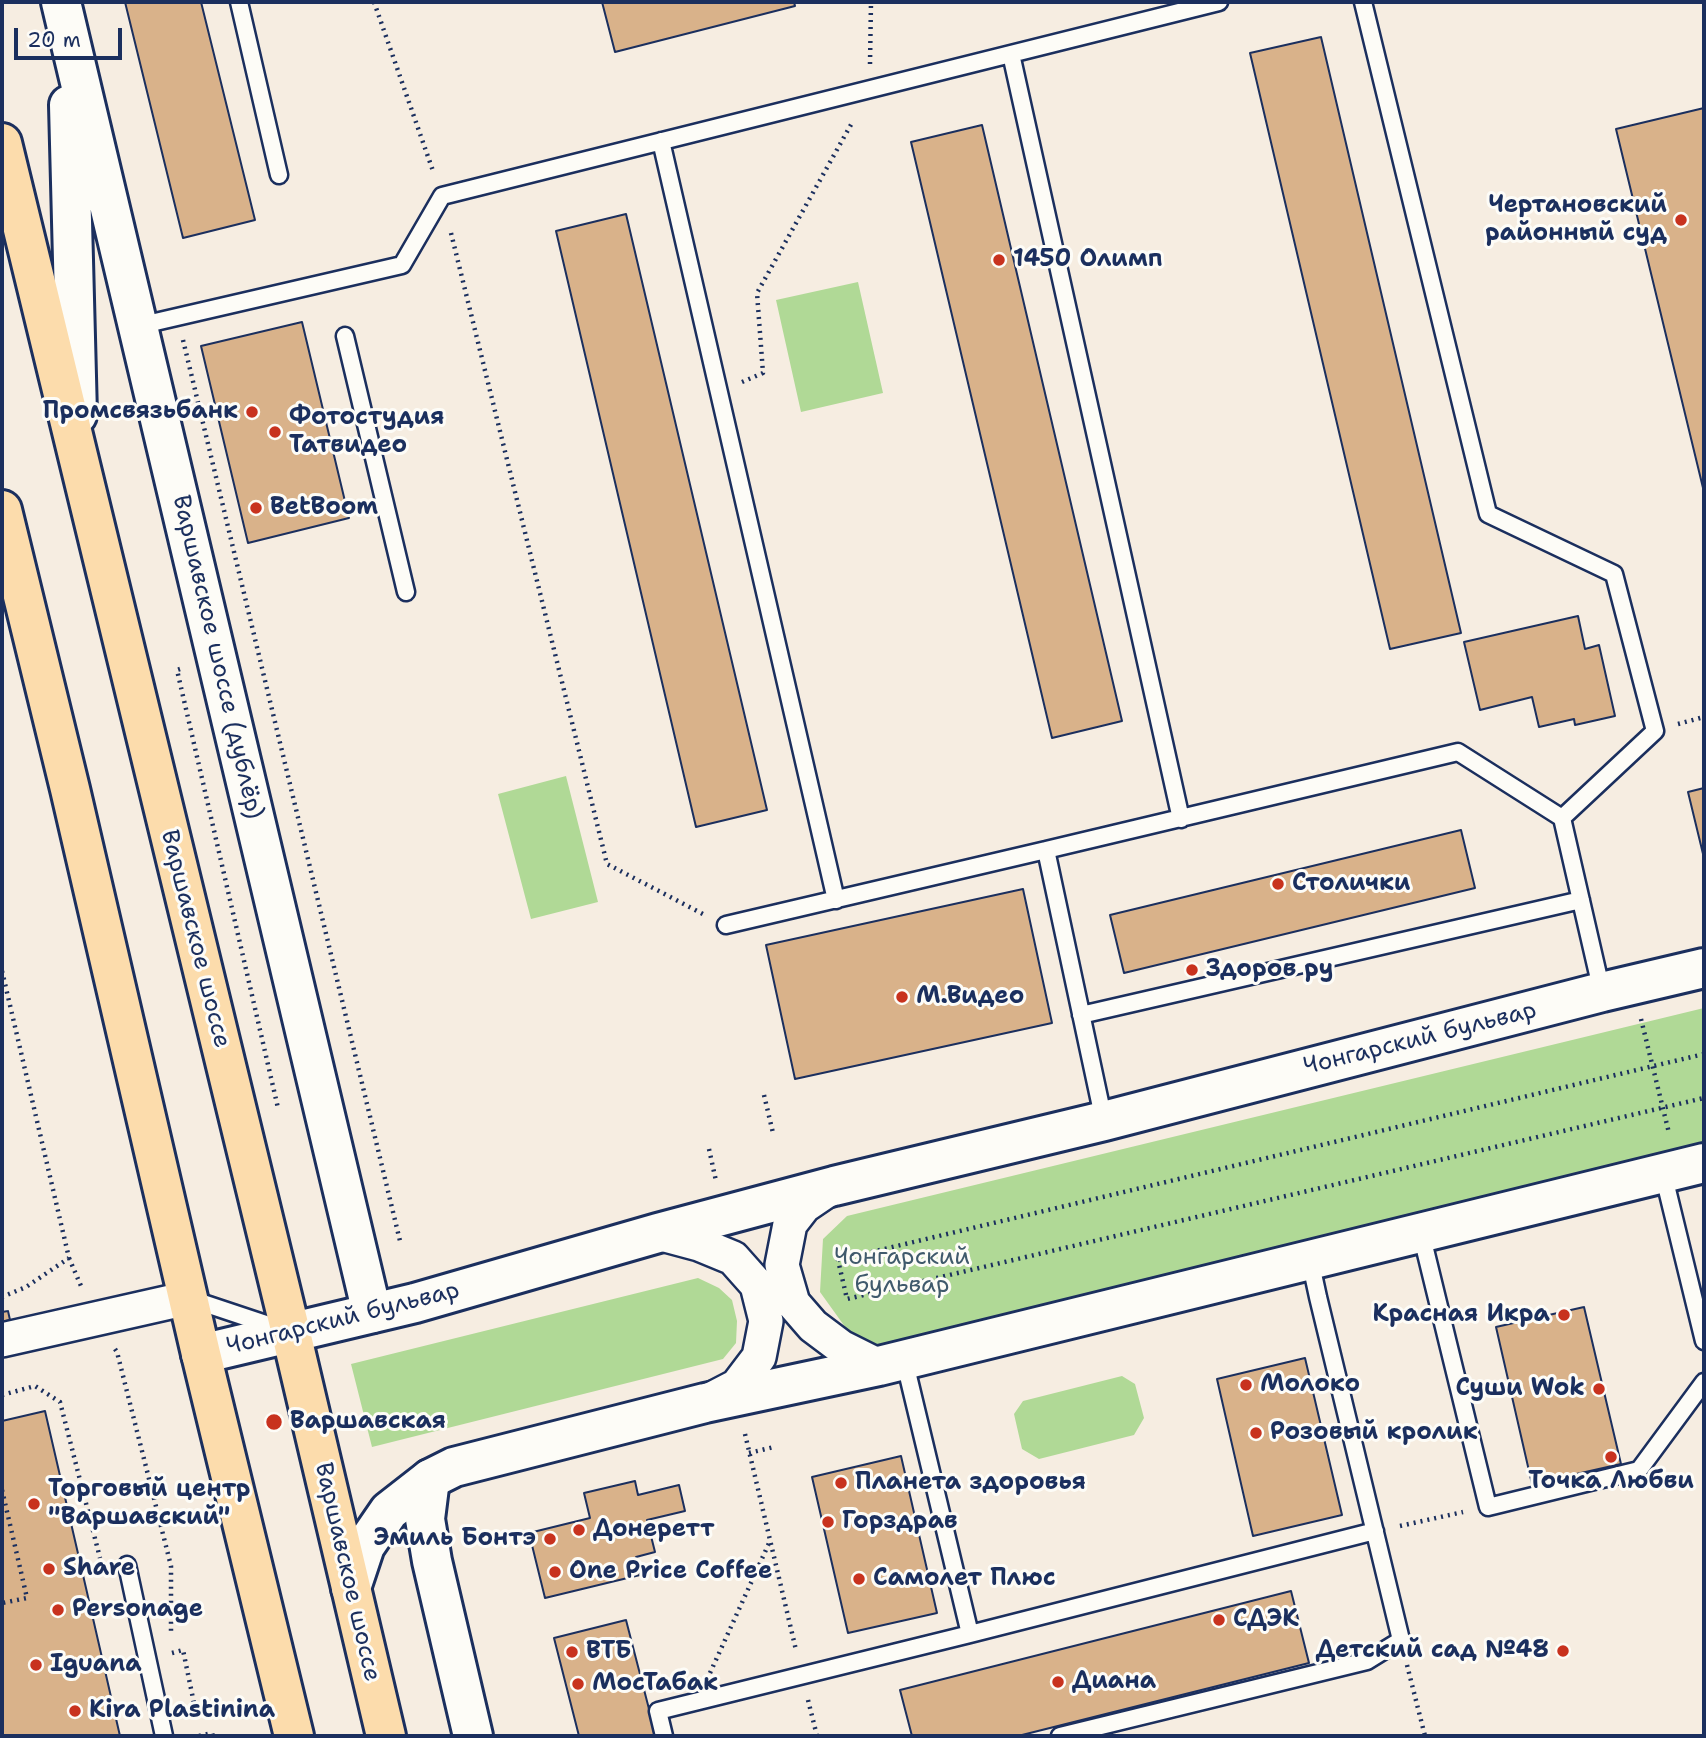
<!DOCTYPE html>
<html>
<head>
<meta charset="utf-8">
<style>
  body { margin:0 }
  #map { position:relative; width:1706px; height:1738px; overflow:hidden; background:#f6ede1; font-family:"Shantell Sans",sans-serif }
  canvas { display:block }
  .frame { position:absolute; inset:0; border:4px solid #1b2f5e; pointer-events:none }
  .scale { position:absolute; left:14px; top:28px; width:108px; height:32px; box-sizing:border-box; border:4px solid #1b2f5e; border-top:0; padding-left:9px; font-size:21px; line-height:24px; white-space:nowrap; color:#1b2f5e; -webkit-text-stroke:5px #fdfcf7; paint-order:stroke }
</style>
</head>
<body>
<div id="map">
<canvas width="1706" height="1738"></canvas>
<div class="frame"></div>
<div class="scale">20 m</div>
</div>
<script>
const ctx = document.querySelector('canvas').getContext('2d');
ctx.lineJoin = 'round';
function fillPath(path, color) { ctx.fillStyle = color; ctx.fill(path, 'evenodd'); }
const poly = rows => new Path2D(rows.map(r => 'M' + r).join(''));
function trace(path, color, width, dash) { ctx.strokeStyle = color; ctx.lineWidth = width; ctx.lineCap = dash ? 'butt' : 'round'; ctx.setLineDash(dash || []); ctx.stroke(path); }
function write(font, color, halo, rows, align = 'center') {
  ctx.font = font + ' "Shantell Sans",sans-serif'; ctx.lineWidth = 6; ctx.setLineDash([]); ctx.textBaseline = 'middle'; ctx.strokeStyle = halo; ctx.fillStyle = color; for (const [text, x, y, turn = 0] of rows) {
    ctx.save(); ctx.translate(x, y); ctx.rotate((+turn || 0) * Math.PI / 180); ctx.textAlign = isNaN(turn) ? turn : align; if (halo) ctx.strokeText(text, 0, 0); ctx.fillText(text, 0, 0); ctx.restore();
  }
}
fillPath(poly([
  [858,282,883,393,801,412,776,300],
  [566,776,598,902,531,919,498,794],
  [1704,1008,1704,1143,880,1347,848,1331,820,1292,823,1239,847,1216],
  [698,1278,719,1288,732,1300,737,1321,736,1343,723,1359,372,1447,351,1364],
  [1122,1376,1135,1384,1144,1418,1134,1435,1039,1459,1022,1449,1014,1414,1023,1401]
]), '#b0d996');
const building = poly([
  [125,2,201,2,255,220,183,238,125,2],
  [602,2,794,2,795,6,615,52,602,2],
  [1321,37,1461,633,1390,649,1250,53,1321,37],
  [1704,108,1704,492,1616,129,1704,108],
  [982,125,1122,721,1052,738,911,142,982,125],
  [626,214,767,810,696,827,556,231,626,214],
  [302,322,349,518,248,543,201,346,302,322],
  [1578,616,1585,649,1599,645,1615,716,1575,725,1574,719,1539,727,1532,697,1480,710,1464,642,1578,616],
  [1704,788,1704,858,1688,792,1704,788],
  [1461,830,1475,888,1124,973,1110,915,1461,830],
  [1023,889,1052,1023,795,1079,766,945,1023,889],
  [1584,1307,1621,1464,1532,1484,1496,1327,1584,1307],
  [8,1311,10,1320,2,1322,2,1312,8,1311],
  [1305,1358,1342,1515,1253,1536,1217,1379,1305,1358],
  [45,1411,86,1588,120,1736,2,1736,2,1421,45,1411],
  [901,1456,937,1613,848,1633,812,1477,901,1456],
  [635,1481,638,1495,679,1485,685,1511,647,1520,655,1552,636,1557,640,1575,545,1598,529,1533,590,1518,584,1493,635,1481],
  [1291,1591,1309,1663,1018,1736,912,1736,900,1690,1291,1591],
  [626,1620,656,1736,579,1736,554,1638,626,1620]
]);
fillPath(building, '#d9b28a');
trace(building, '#1b2f5e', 2);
const service = poly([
  [239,2,279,175],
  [1363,2,1488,514,1614,574,1655,731,1562,818,1602,992],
  [1011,54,1181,819],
  [661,141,836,900],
  [138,326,402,265,442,196,1219,2],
  [345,336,406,592],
  [726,925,1046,850],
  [1081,1015,1581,900],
  [1104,1121,1046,850,1458,752,1562,818],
  [1663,1173,1704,1341],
  [1421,1233,1488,1507,1639,1470,1704,1382],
  [191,1299,275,1327],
  [904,1359,970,1634],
  [127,1565,164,1736],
  [664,1736,658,1711,970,1634,1375,1531],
  [1060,1736,1367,1661,1401,1640,1318,1297,1310,1260]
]);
const minor = poly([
  [829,1189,804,1206,790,1224,782,1265,793,1303,813,1326,841,1347,879,1366],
  [658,1233,699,1244,733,1258,757,1285,766,1321,759,1357,737,1386,710,1400],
  [2,1340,188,1298]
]);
const tertiary = poly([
  [61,2,372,1313],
  [69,105,77,415],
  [430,1479,425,1519,432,1561,473,1736]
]);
const secondary = poly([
  [201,1354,415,1303,658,1233,834,1186,1104,1121,1602,992,1704,968],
  [351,1588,365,1546,389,1511,430,1479,454,1467,705,1403,879,1366,1704,1163]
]);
const primary = poly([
  [2,143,291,1333,386,1736],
  [2,510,70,789,201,1354,294,1736]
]);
trace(service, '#1b2f5e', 21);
trace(minor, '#1b2f5e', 38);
trace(tertiary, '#1b2f5e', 44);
trace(secondary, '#1b2f5e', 44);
trace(primary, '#1b2f5e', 44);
trace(poly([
  [374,2,433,171],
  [870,64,871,2],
  [451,233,607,864,703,914],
  [183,340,400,1241],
  [742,382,763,373,757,293,853,121],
  [180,669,177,670,278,1108],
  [1678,724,1704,717],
  [2,971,69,1258,26,1287,2,1297],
  [1641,1019,1669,1133],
  [1704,1054,838,1260,847,1299,1704,1098],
  [764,1095,773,1133],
  [709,1149,716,1181],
  [69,1258,81,1286],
  [115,1349,117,1352,171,1566,171,1634],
  [2,1395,35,1386,60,1402,100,1558],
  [745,1434,796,1650],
  [749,1453,774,1447],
  [2,1490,27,1598,2,1603],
  [1400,1526,1463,1512],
  [172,1653,183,1650,196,1713],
  [1407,1665,1425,1736],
  [710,1673,770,1541],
  [808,1700,817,1736],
  [199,1736,212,1733,213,1736]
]), '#1b2f5e', 4.5, [2, 5]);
trace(service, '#fdfcf7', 16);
trace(minor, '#fdfcf7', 33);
trace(tertiary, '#fdfcf7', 38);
trace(secondary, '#fdfcf7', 38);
trace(primary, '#fcdcac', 38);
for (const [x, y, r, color] of [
  [1681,220,7,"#c8321e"],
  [999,260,7,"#c8321e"],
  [252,412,7,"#c8321e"],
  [275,432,7,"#c8321e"],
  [256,508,7,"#c8321e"],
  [1278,884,7,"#c8321e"],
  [1192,970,7,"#c8321e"],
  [902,997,7,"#c8321e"],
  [1564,1315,7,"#c8321e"],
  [1246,1385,7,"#c8321e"],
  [1599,1389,7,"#c8321e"],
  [274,1422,9,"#c8321e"],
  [1256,1433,7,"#c8321e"],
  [1611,1457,7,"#c8321e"],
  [841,1483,7,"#c8321e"],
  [34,1504,7,"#c8321e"],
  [828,1522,7,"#c8321e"],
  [579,1530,7,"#c8321e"],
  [550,1539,7,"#c8321e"],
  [49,1569,7,"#c8321e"],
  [555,1572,7,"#c8321e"],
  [859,1579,7,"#c8321e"],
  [58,1610,7,"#c8321e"],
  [1219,1620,7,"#c8321e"],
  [1563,1651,7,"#c8321e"],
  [572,1652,7,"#c8321e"],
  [36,1665,7,"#c8321e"],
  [1058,1682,7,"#c8321e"],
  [578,1684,7,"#c8321e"],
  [75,1711,7,"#c8321e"]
]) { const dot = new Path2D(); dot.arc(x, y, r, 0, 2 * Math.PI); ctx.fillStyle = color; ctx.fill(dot); trace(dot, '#fdfcf7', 2.5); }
write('bold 24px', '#1b2f5e', '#fdfcf7', [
  ["Чертановский",1667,206,"right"],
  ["районный суд",1667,234,"right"],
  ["1450 Олимп",1013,260],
  ["Промсвязьбанк",238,412,"right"],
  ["Фотостудия",289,418],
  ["Татвидео",289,446],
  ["BetBoom",270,508],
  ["Столички",1292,884],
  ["Здоров ру",1206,970],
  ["М.Видео",916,997],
  ["Красная Икра",1550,1315,"right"],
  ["Молоко",1260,1385],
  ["Суши Wok",1585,1389,"right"],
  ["Варшавская",290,1422],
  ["Розовый кролик",1270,1433],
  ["Точка Любви",1611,1482,"center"],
  ["Планета здоровья",855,1483],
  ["Торговый центр",48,1490],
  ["\"Варшавский\"",48,1518],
  ["Горздрав",842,1522],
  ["Донеретт",593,1530],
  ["Эмиль Бонтэ",536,1539,"right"],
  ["Share",63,1569],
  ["One Price Coffee",569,1572],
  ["Самолет Плюс",873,1579],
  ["Personage",72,1610],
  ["СДЭК",1233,1620],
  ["Детский сад №48",1549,1651,"right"],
  ["ВТБ",586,1652],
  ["Iguana",50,1665],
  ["Диана",1072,1682],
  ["МосТабак",592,1684],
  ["Kira Plastinina",89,1711]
], 'left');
write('24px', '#1b2f5e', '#fdfcf7', [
  ["Варшавское шоссе (дублёр)",217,657,77],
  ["Варшавское шоссе",195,939,76],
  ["Чонгарский бульвар",1420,1039,-14],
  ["Чонгарский бульвар",343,1319,-14],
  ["Варшавское шоссе",347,1572,77]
]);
write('24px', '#405a6c', '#fdfcf7', [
  ["Чонгарский",902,1258],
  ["бульвар",902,1286]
]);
</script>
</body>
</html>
